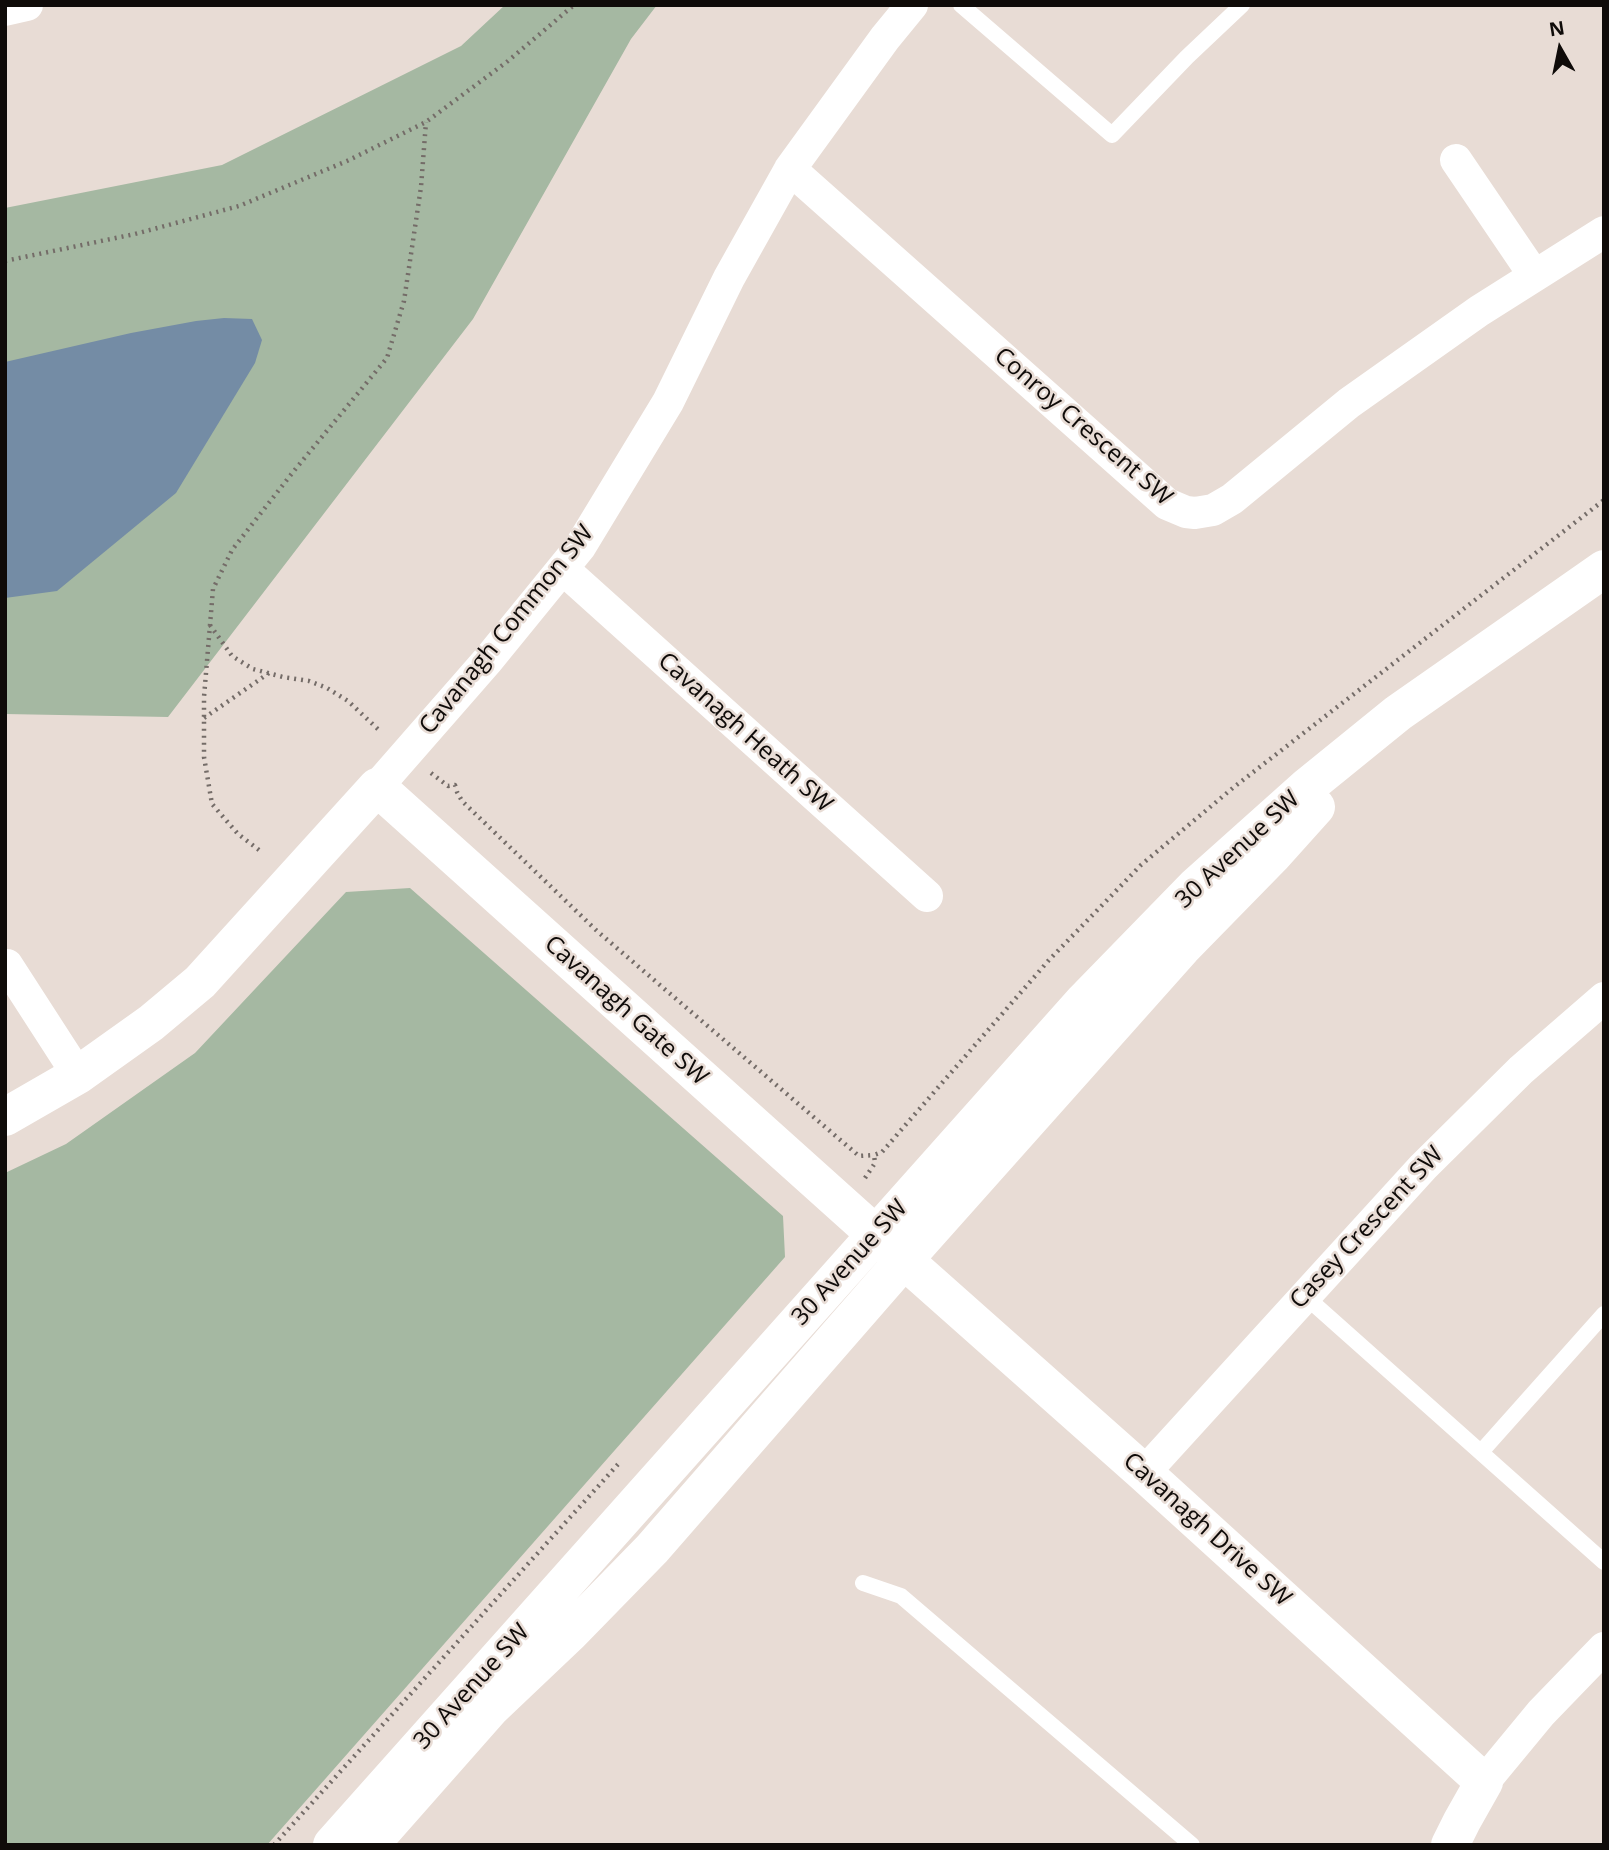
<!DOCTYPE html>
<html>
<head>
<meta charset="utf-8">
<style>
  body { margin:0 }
  #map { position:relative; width:1609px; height:1850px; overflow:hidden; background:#e8dcd5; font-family:"Open Sans",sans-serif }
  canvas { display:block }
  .frame { position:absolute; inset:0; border:7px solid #0f0b09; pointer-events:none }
  .north { position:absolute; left:1525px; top:14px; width:70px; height:70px; -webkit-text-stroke:5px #e8dcd5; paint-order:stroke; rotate:351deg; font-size:19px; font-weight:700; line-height:28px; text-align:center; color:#0f0b09 }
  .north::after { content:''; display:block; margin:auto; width:24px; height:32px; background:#0f0b09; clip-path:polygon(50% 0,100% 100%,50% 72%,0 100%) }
</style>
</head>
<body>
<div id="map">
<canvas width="1609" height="1850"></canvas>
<div class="frame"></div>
<div class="north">N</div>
</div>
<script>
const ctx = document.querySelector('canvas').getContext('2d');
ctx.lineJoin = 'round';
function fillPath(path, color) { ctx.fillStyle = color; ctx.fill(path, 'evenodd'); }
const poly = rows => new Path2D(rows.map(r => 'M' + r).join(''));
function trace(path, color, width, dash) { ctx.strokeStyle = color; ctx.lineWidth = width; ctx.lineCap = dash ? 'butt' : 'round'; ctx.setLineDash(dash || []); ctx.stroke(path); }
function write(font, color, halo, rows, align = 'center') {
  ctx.font = font + ' "Open Sans",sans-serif'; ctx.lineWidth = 5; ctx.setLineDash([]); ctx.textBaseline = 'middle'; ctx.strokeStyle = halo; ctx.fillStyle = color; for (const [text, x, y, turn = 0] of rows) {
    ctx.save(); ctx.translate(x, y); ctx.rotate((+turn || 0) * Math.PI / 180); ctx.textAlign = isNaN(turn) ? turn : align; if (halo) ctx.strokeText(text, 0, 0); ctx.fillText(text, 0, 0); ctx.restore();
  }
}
fillPath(poly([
  [505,5,657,5,631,39,473,319,168,717,5,714,5,208,222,165,461,46],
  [410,888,783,1216,785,1257,267,1845,5,1845,5,1173,66,1144,195,1053,346,892]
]), '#a5b8a2');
fillPath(poly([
  [224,318,252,319,262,340,255,363,176,493,57,591,5,598,5,362,131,333,196,321]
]), '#748ca5');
trace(poly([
  [5,261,135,234,239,206,347,161,426,122,508,61,574,5],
  [210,625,232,656,253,669,283,677,309,681,327,688,348,701,381,732],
  [204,718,269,673],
  [431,773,448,786,455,785,457,792,462,801,597,931,859,1156,874,1155],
  [259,850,238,834,212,804,204,757,204,697,213,589,232,550,293,472,387,358,404,301,421,187,426,122],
  [865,1178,875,1163,874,1155,882,1152,1049,960,1141,865,1234,787,1604,500],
  [274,1845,621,1461]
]), '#746c68', 4.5, [2, 5]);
trace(poly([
  [961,5,1112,135,1187,57,1242,5],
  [1305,1296,1604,1562],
  [1481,1452,1604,1314],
  [863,1583,901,1596,1192,1845]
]), '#fff', 16);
trace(poly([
  [5,10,27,5],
  [1456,160,1534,275],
  [790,169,1167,504,1186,512,1195,513,1213,510,1232,499,1349,403,1479,311,1604,232],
  [563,569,927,896],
  [377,787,488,660,580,547,668,402,729,278,790,169,885,38,912,5],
  [7,965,78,1075],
  [1144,1473,1423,1167,1521,1070,1604,998],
  [1484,1782,1541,1713,1604,1648]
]), '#fff', 32);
trace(poly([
  [5,1117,78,1075,151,1023,200,982,377,787,904,1260,1144,1473,1484,1782,1462,1821,1450,1845]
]), '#fff', 38);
trace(poly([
  [332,1845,1084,1001,1195,887,1308,786,1398,713,1604,569],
  [370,1845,491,1708,570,1633,652,1549,904,1260,1182,948,1272,856,1316,807]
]), '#fff', 38);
write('24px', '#0f0b09', '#e8dcd5', [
  ["Conroy Crescent SW",1083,427,41],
  ["Cavanagh Common SW",507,630,-51],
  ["Cavanagh Heath SW",745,733,42],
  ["30 Avenue SW",1238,850,-43],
  ["Cavanagh Gate SW",626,1011,42],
  ["Casey Crescent SW",1367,1228,-47],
  ["30 Avenue SW",850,1263,-48],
  ["Cavanagh Drive SW",1207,1530,42],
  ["30 Avenue SW",472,1687,-48]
]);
</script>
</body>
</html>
